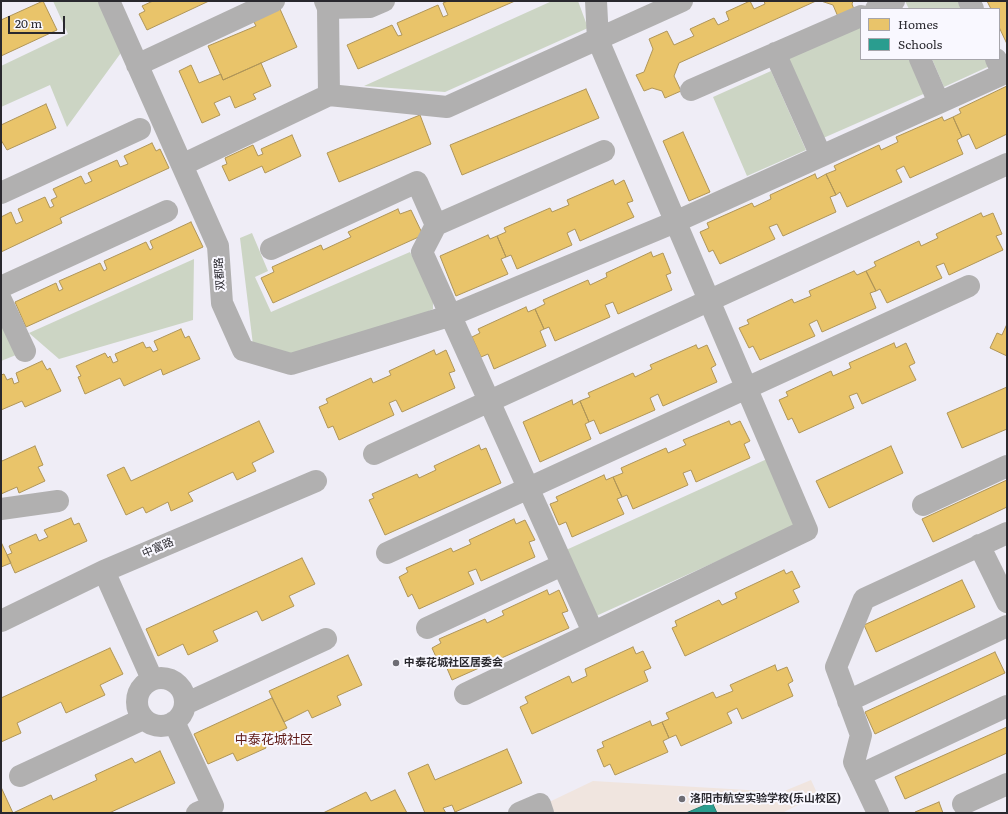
<!DOCTYPE html>
<html>
<head>
<meta charset="utf-8">
<style>
  body { margin:0 }
  #map { position:relative; width:1008px; height:814px; overflow:hidden; background:#efedf6; font-family:Literata,serif }
  canvas { display:block }
  .frame { position:absolute; inset:0; border:2px solid #29282e; pointer-events:none }
  .legend { position:absolute; left:860px; top:8px; width:140px; height:52px; box-sizing:border-box; background:#f9f8ff; border:1px solid #a6a5ab; margin:0; padding:5px 7px; list-style:none; font-size:12px; color:#29282e }
  .legend li { display:flex; align-items:center; gap:8px; height:20px }
  .legend b { width:20px; border:1px solid #a6a5ab }
  .scale { position:absolute; left:8px; top:16px; width:57px; height:18px; box-sizing:border-box; border:2px solid #29282e; border-top:0; padding-left:5px; font-size:12px; line-height:14px; white-space:nowrap; color:#29282e; -webkit-text-stroke:3px #f9f8ff; paint-order:stroke }
</style>
</head>
<body>
<div id="map">
<canvas width="1008" height="814"></canvas>
<div class="frame"></div>
<ul class="legend">
<li><b style="height:11px;background:#e9c46a"></b>Homes</li>
<li><b style="height:11px;background:#2a9d8f"></b>Schools</li>
</ul>
<div class="scale">20 m</div>
</div>
<script>
const ctx = document.querySelector('canvas').getContext('2d');
ctx.lineJoin = 'round';
function fillPath(path, color) { ctx.fillStyle = color; ctx.fill(path, 'evenodd'); }
const poly = rows => new Path2D(rows.map(r => 'M' + r).join(''));
function trace(path, color, width, dash) { ctx.strokeStyle = color; ctx.lineWidth = width; ctx.lineCap = dash ? 'butt' : 'round'; ctx.setLineDash(dash || []); ctx.stroke(path); }
function write(font, color, halo, rows, align = 'center') {
  ctx.font = font + ' Literata,"Noto Sans SC",serif'; ctx.lineWidth = 4; ctx.setLineDash([]); ctx.textBaseline = 'middle'; ctx.strokeStyle = halo; ctx.fillStyle = color; for (const [text, x, y, turn = 0] of rows) {
    ctx.save(); ctx.translate(x, y); ctx.rotate((+turn || 0) * Math.PI / 180); ctx.textAlign = isNaN(turn) ? turn : align; if (halo) ctx.strokeText(text, 0, 0); ctx.fillText(text, 0, 0); ctx.restore();
  }
}
fillPath(poly([
  [811,780,818,795,782,813,549,813,545,804,593,781,782,792]
]), '#f0e5df');
fillPath(poly([
  [53,1,100,1,123,50,67,127,50,85,1,107,1,66,68,34],
  [552,1,578,1,588,28,445,92,364,86],
  [905,1,962,1,966,9,909,9],
  [861,26,861,59,913,59,928,92,821,139,786,59],
  [932,59,989,59,992,65,944,87],
  [771,71,806,150,747,176,713,97],
  [252,233,268,271,255,277,271,312,410,252,433,295,433,309,348,350,299,360,254,353,240,238],
  [194,259,193,320,59,359,29,333],
  [1,322,16,355,1,361],
  [767,459,797,525,596,616,566,550]
]), '#ccd5c4');
const homes = poly([
  [43,1,57,30,1,56,1,20,43,1],
  [153,1,209,1,147,30,139,14,145,11,142,6,153,1],
  [448,1,515,1,358,69,347,45,392,25,398,36,402,35,397,23,438,5,443,17,448,15,443,3,448,1],
  [750,1,754,9,765,4,764,1,816,1,679,63,674,76,681,91,665,98,662,91,652,88,644,91,636,75,644,72,653,49,649,39,667,31,674,45,694,36,690,29,714,18,718,25,729,20,726,12,750,1],
  [821,1,853,1,852,4,855,12,839,19,833,5,821,1],
  [987,1,1007,1,1007,44,999,27,999,9,991,9,987,1],
  [280,9,297,47,223,80,208,46,256,26,253,20,280,9],
  [261,63,271,86,253,94,256,99,235,108,230,96,214,103,220,115,202,123,179,71,191,65,199,83,221,74,223,80,261,63],
  [1007,86,1007,134,976,149,969,134,962,137,953,117,961,113,959,109,1007,86],
  [586,89,599,118,462,175,450,145,586,89],
  [46,104,56,128,7,150,1,140,1,125,46,104],
  [420,115,431,144,339,182,327,153,420,115],
  [942,117,944,121,953,117,962,137,957,140,963,154,910,178,904,166,896,170,902,182,847,207,840,192,836,195,826,174,836,170,834,166,879,145,881,150,898,142,896,137,942,117],
  [683,132,710,192,689,201,663,141,683,132],
  [292,135,301,156,265,173,262,166,229,181,222,166,227,164,225,158,253,145,258,156,263,154,261,149,292,135],
  [152,143,156,151,160,149,169,168,60,218,62,223,1,252,1,217,11,212,16,224,23,221,18,209,45,197,50,208,54,206,51,200,57,197,53,189,81,176,85,184,92,181,88,173,117,160,120,167,128,164,124,156,152,143],
  [815,174,817,179,826,174,836,195,830,197,836,212,783,236,777,224,769,227,775,239,720,264,713,250,709,252,700,232,709,228,707,223,752,203,754,207,771,199,770,195,815,174],
  [613,180,615,185,624,180,633,201,627,203,634,217,580,241,575,229,567,233,572,245,517,269,511,255,506,257,497,236,506,232,504,228,550,208,552,212,569,205,567,200,613,180],
  [398,209,400,214,411,210,423,235,273,303,261,278,274,272,272,267,321,245,323,250,351,237,348,232,398,209],
  [981,213,983,217,993,213,1002,234,996,236,1003,250,949,275,944,263,936,266,942,278,887,303,880,289,876,291,866,271,876,266,874,262,919,241,921,246,938,238,936,234,981,213],
  [191,222,203,247,26,327,15,302,56,283,59,291,63,289,59,281,100,263,104,271,107,269,104,261,146,242,150,250,153,248,150,241,191,222],
  [488,235,490,239,497,236,506,257,501,259,508,274,456,296,440,256,488,235],
  [651,252,653,257,663,253,671,273,666,275,672,290,618,314,613,302,605,305,610,317,555,341,549,327,544,329,535,309,545,304,543,300,588,280,590,285,607,277,606,273,651,252],
  [854,271,857,275,866,271,876,291,870,293,876,308,822,332,817,320,809,324,815,336,760,360,753,346,749,348,739,328,749,324,747,320,792,299,794,303,811,296,809,291,854,271],
  [526,307,528,312,535,309,544,329,540,331,546,346,494,369,488,354,481,357,472,337,480,333,478,329,526,307],
  [1007,324,1007,356,990,348,997,333,1002,335,1007,324],
  [181,329,185,338,189,336,200,359,163,375,161,369,124,386,120,378,85,394,78,377,81,376,76,366,105,353,108,358,110,356,113,363,118,361,115,354,143,342,146,348,150,347,153,352,158,350,154,341,181,329],
  [894,343,896,348,906,343,915,363,909,366,916,380,862,404,857,393,849,396,854,408,799,433,792,418,788,420,779,400,788,396,786,392,831,371,833,376,851,368,849,363,894,343],
  [696,345,698,349,707,345,716,365,711,368,717,382,663,406,658,394,650,398,655,410,600,434,594,420,589,422,580,401,590,397,588,393,633,373,635,377,652,369,650,365,696,345],
  [434,350,436,355,446,350,455,371,449,373,455,388,402,412,396,400,389,403,394,415,339,440,333,426,328,428,319,407,328,403,326,399,371,378,373,383,391,375,389,371,434,350],
  [42,361,47,370,50,368,61,391,25,407,22,401,1,410,1,375,4,374,7,380,12,378,14,384,19,382,16,373,42,361],
  [1007,387,1007,429,962,448,947,413,1007,387],
  [572,400,573,405,580,401,589,422,585,424,591,439,540,462,523,422,572,400],
  [259,421,274,452,252,463,256,471,237,480,233,472,188,493,193,501,171,511,168,502,146,513,143,507,126,515,107,475,124,467,131,481,259,421],
  [729,421,731,425,740,421,750,441,744,444,750,458,696,482,691,470,683,473,688,485,633,509,627,495,622,497,613,477,623,473,621,468,666,448,668,453,686,445,683,440,729,421],
  [479,445,481,450,486,448,501,483,385,535,369,500,374,498,372,494,417,474,419,478,436,470,434,466,479,445],
  [35,446,43,465,38,467,45,481,19,493,17,487,1,494,1,459,2,461,35,446],
  [891,446,903,473,829,508,816,481,891,446],
  [604,475,606,480,613,477,622,497,617,499,624,514,572,537,566,522,559,525,550,504,558,501,556,497,604,475],
  [1007,480,1007,507,933,542,922,519,1007,480],
  [71,518,74,525,79,523,87,541,15,573,7,555,12,553,9,546,36,534,39,541,48,537,44,530,71,518],
  [514,519,516,524,525,520,535,540,529,542,535,557,481,581,476,569,468,572,474,584,419,609,412,594,408,597,399,577,408,572,406,568,451,548,453,552,471,544,469,540,514,519],
  [1,542,11,563,1,567,1,542],
  [302,558,315,584,289,596,294,606,262,621,257,611,213,631,218,641,188,655,183,644,158,656,146,629,302,558],
  [784,570,786,574,792,571,800,587,793,590,799,602,685,656,672,628,677,626,675,621,719,600,722,605,737,598,735,593,784,570],
  [962,580,975,607,876,652,864,625,962,580],
  [547,590,549,595,559,590,568,611,562,613,569,628,452,680,446,666,441,668,432,648,441,643,439,639,485,619,487,623,504,615,502,611,547,590],
  [633,647,636,654,643,651,651,668,644,671,648,681,532,734,520,707,528,703,525,697,569,676,572,683,587,676,585,669,633,647],
  [110,648,123,674,100,685,105,695,66,713,61,702,17,723,21,733,1,742,1,698,110,648],
  [995,652,1005,673,875,734,865,712,995,652],
  [348,655,362,685,337,696,341,705,312,718,308,710,284,722,269,691,348,655],
  [775,665,777,671,787,667,793,681,788,684,793,696,742,719,737,708,727,713,732,723,681,746,676,735,669,738,662,722,669,719,666,713,713,692,716,698,733,691,730,685,775,665],
  [272,698,287,728,262,739,266,748,237,761,233,753,208,764,194,734,272,698],
  [650,721,652,726,662,722,669,738,663,741,668,752,615,775,610,764,604,767,597,750,604,747,602,742,650,721],
  [1007,727,1007,753,905,799,895,777,1007,727],
  [507,749,522,783,455,812,452,805,443,808,446,813,425,813,408,773,428,764,435,780,507,749],
  [160,751,175,783,109,813,13,813,51,795,53,800,97,780,95,775,132,758,135,763,160,751],
  [1,787,13,813,1,813,1,787],
  [395,790,407,813,323,813,366,792,371,801,395,790],
  [939,802,943,813,915,813,915,812,939,802]
]);
fillPath(homes, '#e9c46a');
trace(homes, '#af9558', 1);
const schools = poly([
  [712,802,717,813,686,813,712,802]
]);
fillPath(schools, '#2a9d8f');
trace(schools, '#2a7a72', 1);
trace(poly([
  [109,1,218,246,222,303,243,350,291,364,449,316,675,222,1003,74,996,59],
  [969,1,973,9],
  [328,8,370,7,384,1],
  [876,9,894,1],
  [775,53,821,156],
  [920,59,939,103],
  [137,65,274,1],
  [691,90,861,16],
  [329,95,447,107,682,1],
  [182,165,329,95,328,8,325,1],
  [1,193,140,129],
  [436,225,604,151],
  [271,249,417,182,436,225,422,252,593,632],
  [1,287,167,211],
  [1,300,25,351],
  [374,454,1007,164],
  [923,505,1007,466],
  [1,509,58,501],
  [979,545,1007,602],
  [387,553,969,286],
  [104,571,152,679],
  [1,621,104,571,316,481],
  [427,628,562,565],
  '137 702a24 24 0 1 1 48 0a24 24 0 1 1-48 0Z',
  [465,694,807,530,598,40,596,1],
  [848,701,1007,626],
  [185,704,326,639],
  [174,722,213,806,197,813],
  [860,775,1007,706],
  [20,776,143,719],
  [963,804,1007,784],
  [519,813,540,804,543,813],
  [878,813,854,762,861,735,836,667,864,599,1007,533]
]), '#b1b0b0', 22);
for (const [x, y, r, color] of [
  [396,663,4,"#6e6d74"],
  [682,799,4,"#6e6d74"]
]) { const dot = new Path2D(); dot.arc(x, y, r, 0, 2 * Math.PI); ctx.fillStyle = color; ctx.fill(dot); trace(dot, '#f9f8ff', 1.5); }
write('11px', '#29282e', '#f9f8ff', [
  ["双都路",220,274,-94],
  ["中富路",158,548,-23]
]);
write('bold 11px', '#29282e', '#f9f8ff', [
  ["中泰花城社区居委会",404,663],
  ["洛阳市航空实验学校(乐山校区)",690,799]
], 'left');
write('13px', '#5e1915', '#f9f8ff', [
  ["中泰花城社区",274,740]
]);
</script>
</body>
</html>
